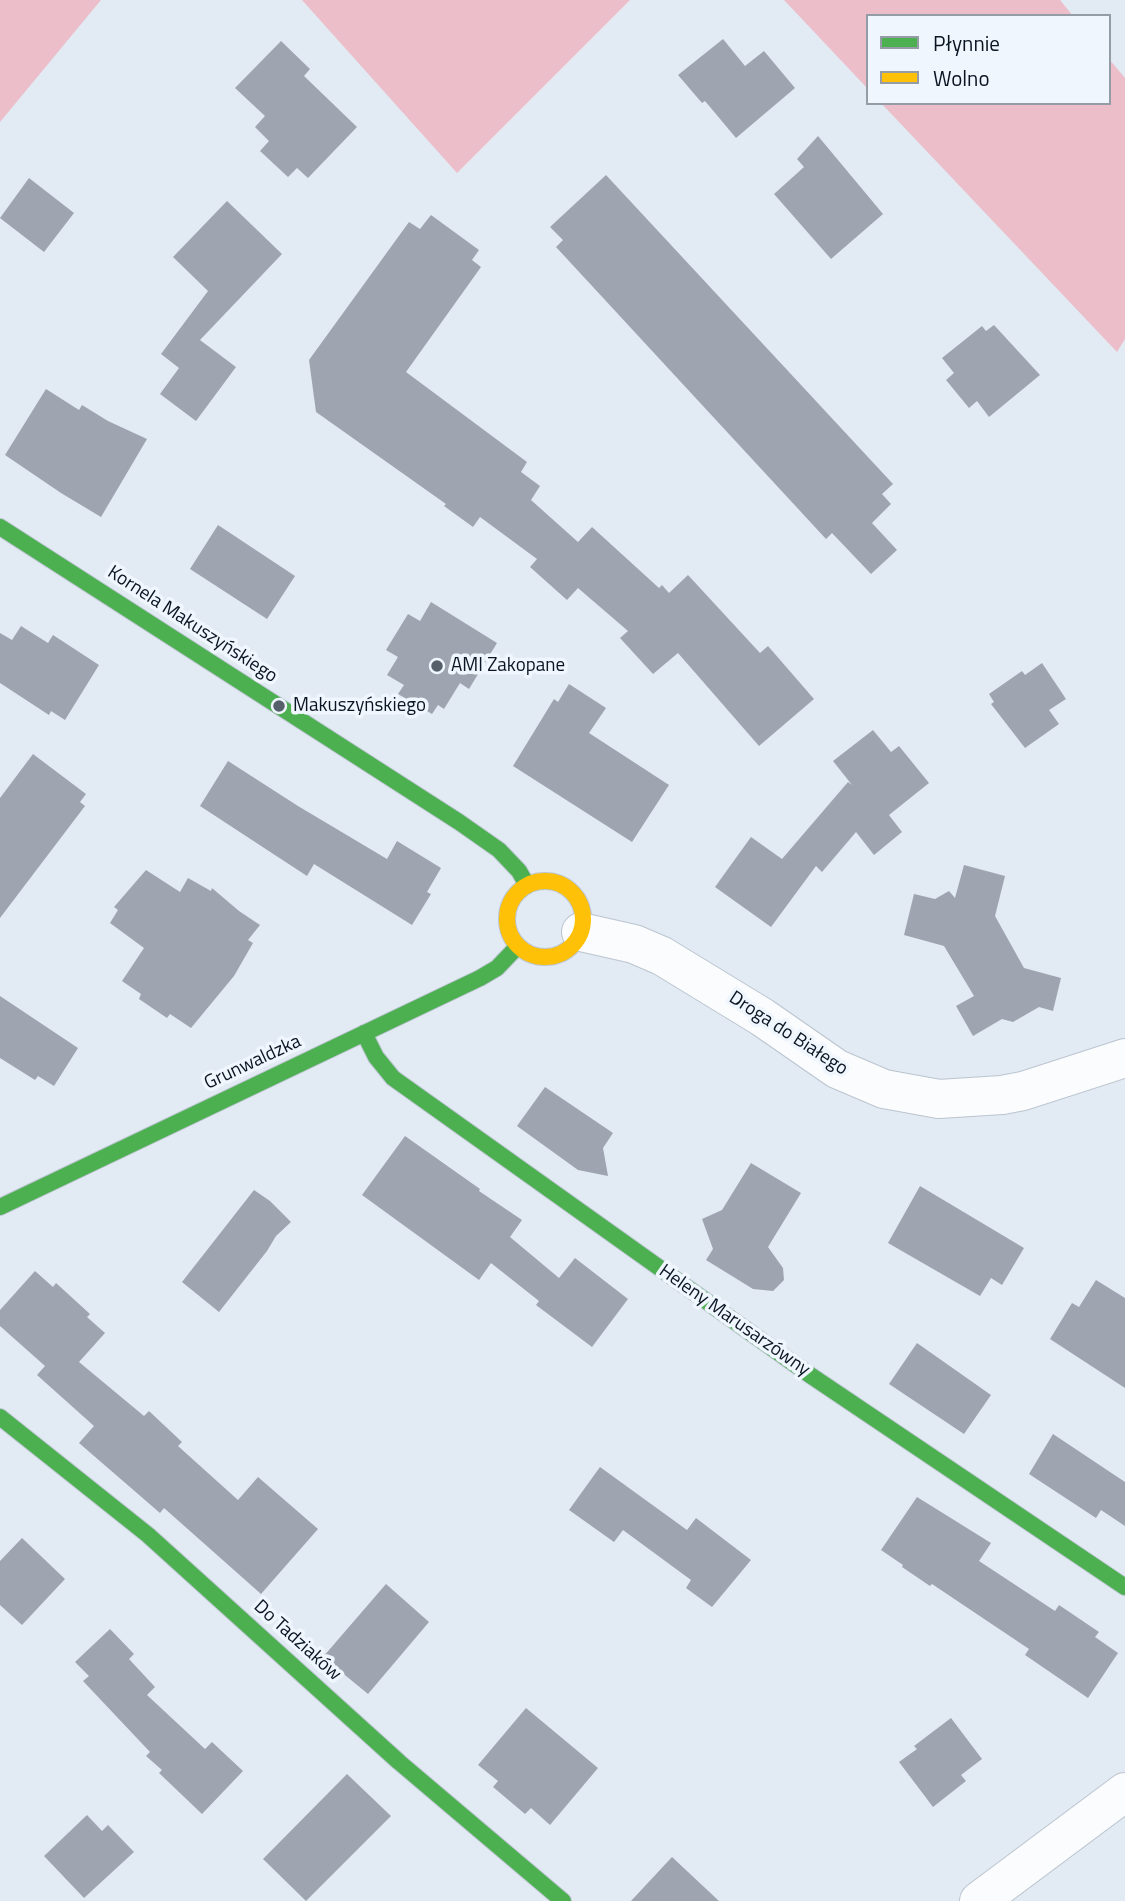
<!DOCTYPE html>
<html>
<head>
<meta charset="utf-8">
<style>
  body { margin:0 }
  #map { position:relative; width:1125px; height:1901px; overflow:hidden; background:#e2eaf3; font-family:"Titillium Web",sans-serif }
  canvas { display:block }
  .legend { position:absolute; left:866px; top:14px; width:245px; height:91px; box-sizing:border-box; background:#f0f6fe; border:2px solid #949ca6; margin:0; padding:9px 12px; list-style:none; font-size:21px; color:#091522 }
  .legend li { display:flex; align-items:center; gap:14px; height:35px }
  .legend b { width:35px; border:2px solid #949ca6 }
</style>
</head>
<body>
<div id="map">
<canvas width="1125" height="1901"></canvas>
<ul class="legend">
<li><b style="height:9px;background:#4caf50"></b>Płynnie</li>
<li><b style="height:9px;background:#ffc107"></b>Wolno</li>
</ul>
</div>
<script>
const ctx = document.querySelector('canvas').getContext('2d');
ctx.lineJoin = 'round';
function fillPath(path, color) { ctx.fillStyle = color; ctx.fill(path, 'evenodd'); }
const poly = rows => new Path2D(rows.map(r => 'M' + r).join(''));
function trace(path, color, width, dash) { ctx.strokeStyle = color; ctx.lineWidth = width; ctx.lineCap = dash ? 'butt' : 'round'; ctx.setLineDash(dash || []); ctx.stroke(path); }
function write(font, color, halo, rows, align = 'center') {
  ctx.font = font + ' "Titillium Web",sans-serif'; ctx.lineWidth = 7; ctx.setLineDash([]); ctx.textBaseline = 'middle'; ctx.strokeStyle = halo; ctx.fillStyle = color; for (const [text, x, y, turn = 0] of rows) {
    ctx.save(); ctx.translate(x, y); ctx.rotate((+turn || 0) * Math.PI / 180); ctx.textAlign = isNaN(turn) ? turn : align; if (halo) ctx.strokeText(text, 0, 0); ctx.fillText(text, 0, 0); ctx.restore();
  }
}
fillPath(poly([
  [0,0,101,0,0,122],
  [302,0,630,0,457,173],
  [784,0,1060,0,1073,16,868,16,868,89],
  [1109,59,1125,78,1125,339,1117,352,881,103,1109,103]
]), '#ebbec9');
fillPath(poly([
  [723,39,745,66,764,51,795,88,736,138,705,101,702,103,678,75],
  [281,41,310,69,304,76,357,127,308,178,297,168,288,177,260,151,269,141,255,127,265,116,235,88],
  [818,136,883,214,831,259,774,194,804,167,797,159],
  [606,175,893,484,882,494,891,504,872,523,897,550,871,574,832,533,826,539,556,247,563,240,550,227],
  [29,178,74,213,44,252,0,218],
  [227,201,282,254,200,340,236,367,196,421,160,394,179,368,161,354,208,291,173,257],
  [431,215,479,250,472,260,481,267,406,372,527,462,521,472,540,486,531,500,578,542,592,527,659,588,662,585,669,593,688,575,760,653,768,646,814,699,759,746,678,653,653,674,620,638,628,631,578,588,567,600,530,567,537,559,480,517,473,527,444,506,446,504,316,412,309,360,409,222,420,229],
  [994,325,1040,375,989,417,977,401,969,408,946,380,954,373,942,358,982,326,986,331],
  [46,389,79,410,82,405,108,421,147,439,101,517,61,493,5,455],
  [218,525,295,576,267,619,190,569],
  [431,602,497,643,469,689,460,683,444,709,438,705,432,714,398,694,404,685,387,675,398,657,386,650,408,614,420,621],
  [21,626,48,643,53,635,99,665,65,720,51,711,49,715,0,683,0,633,12,640],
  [1042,663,1066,699,1049,710,1059,724,1025,748,991,704,994,702,989,694,1022,671,1025,675],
  [569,684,606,708,589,733,669,785,632,842,513,766,554,699,558,702],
  [873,730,891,752,899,746,929,783,889,815,902,832,874,855,856,832,822,872,816,866,771,927,715,887,751,837,782,859,848,782,852,785,833,761],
  [33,754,86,794,80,802,85,806,0,918,0,798],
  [228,761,298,806,387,859,397,841,441,868,427,892,431,894,412,925,314,864,307,876,200,806],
  [964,865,1005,876,995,916,1024,968,1061,978,1053,1011,1039,1007,1013,1022,1002,1019,973,1036,956,1006,974,996,944,946,904,935,914,894,935,899,949,891,955,898],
  [146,870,180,892,188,878,211,891,212,888,239,911,260,925,248,940,253,943,234,976,191,1028,170,1014,167,1018,139,999,141,994,122,981,144,948,110,923,118,910,114,907],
  [0,996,78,1048,54,1086,38,1076,35,1080,0,1058],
  [545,1087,613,1133,603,1148,608,1176,578,1170,517,1126],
  [405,1136,480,1189,479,1191,522,1220,510,1237,559,1278,575,1258,628,1299,592,1347,536,1305,539,1301,491,1263,479,1280,362,1195],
  [751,1163,801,1193,768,1247,783,1268,784,1280,773,1291,753,1289,706,1260,713,1249,702,1219,722,1210],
  [920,1186,1024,1248,1002,1285,991,1278,980,1296,888,1243],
  [254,1190,270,1201,291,1222,276,1236,267,1251,219,1312,182,1282],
  [35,1271,53,1287,56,1283,90,1314,87,1317,105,1333,79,1362,144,1416,149,1411,182,1442,178,1446,238,1500,258,1477,318,1529,261,1594,164,1508,160,1513,79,1443,94,1426,37,1375,45,1366,0,1326,0,1310],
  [1096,1280,1125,1298,1125,1388,1050,1339,1072,1303,1079,1307],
  [917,1343,991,1395,964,1434,889,1384],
  [1053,1434,1125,1482,1125,1526,1101,1510,1096,1518,1029,1474],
  [600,1467,687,1530,696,1518,751,1560,712,1607,686,1588,691,1580,623,1530,614,1542,569,1510],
  [917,1497,991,1543,979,1561,1055,1611,1059,1605,1099,1632,1095,1637,1118,1653,1088,1698,1025,1655,1029,1649,932,1584,930,1586,902,1567,903,1565,881,1550],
  [22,1538,65,1579,22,1625,0,1605,0,1561],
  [386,1584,429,1622,368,1694,323,1657],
  [110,1629,134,1654,129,1659,155,1687,147,1695,205,1749,212,1742,243,1771,202,1814,159,1773,162,1770,146,1756,150,1752,83,1681,89,1676,75,1662],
  [526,1708,598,1768,550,1825,531,1808,525,1814,493,1787,498,1781,478,1765],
  [951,1718,982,1759,961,1775,966,1781,933,1807,899,1762,917,1749,914,1746],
  [347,1774,391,1816,306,1901,263,1859],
  [87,1815,102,1831,108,1825,134,1852,84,1898,44,1856],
  [672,1857,719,1901,631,1901]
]), '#9fa5b0');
const street = poly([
  [581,932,634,944,662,956,762,1017,837,1069,884,1089,939,1099,1002,1095,1023,1091,1125,1058],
  [979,1901,1125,1792]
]);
const fast = poly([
  [0,527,459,822,499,850,519,871,527,885],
  [364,1033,376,1057,393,1078,807,1373,1125,1587],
  [0,1207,480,978,497,968,518,946],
  [0,1417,148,1535,399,1762,563,1901]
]);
const slow = poly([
  '507 919a38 38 0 1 1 76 0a38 38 0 1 1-76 0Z'
]);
trace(street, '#bbc5d0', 40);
trace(fast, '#bbc5d0', 18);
trace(slow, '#bbc5d0', 18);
trace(street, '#fbfcfd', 38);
trace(fast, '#4caf50', 16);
trace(slow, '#ffc107', 16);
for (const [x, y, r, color] of [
  [437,666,7,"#55606b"],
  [279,706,7,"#55606b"]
]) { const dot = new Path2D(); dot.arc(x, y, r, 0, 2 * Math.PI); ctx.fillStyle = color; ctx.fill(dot); trace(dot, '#f0f6fe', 2.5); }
write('19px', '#091522', '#f0f6fe', [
  ["Kornela Makuszyńskiego",192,625,33],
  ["Droga do Białego",788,1034,33],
  ["Grunwaldzka",253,1063,-25],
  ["Heleny Marusarzówny",734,1321,35],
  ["Do Tadziaków",297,1641,42]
]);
write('19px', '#091522', '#f0f6fe', [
  ["AMI Zakopane",451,666],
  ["Makuszyńskiego",293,706]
], 'left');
</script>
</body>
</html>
